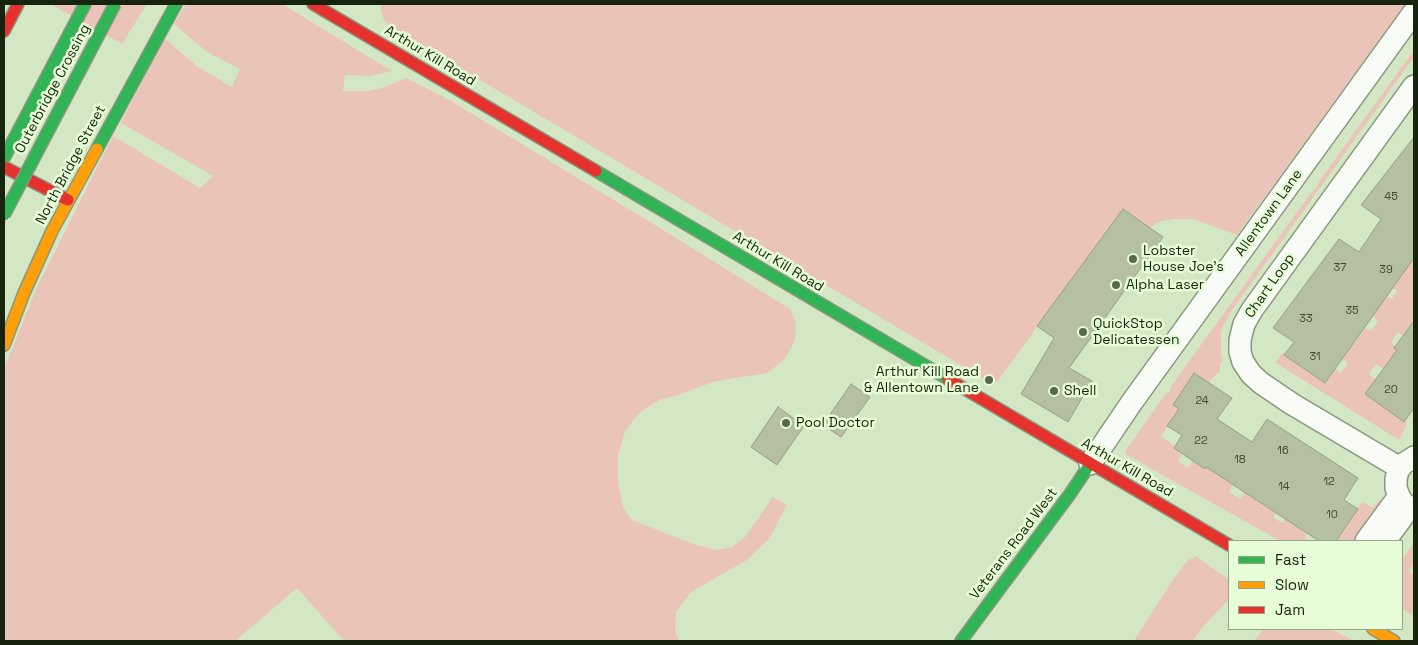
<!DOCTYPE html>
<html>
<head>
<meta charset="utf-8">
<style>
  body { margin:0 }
  #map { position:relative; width:1418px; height:645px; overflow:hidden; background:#d3e7c5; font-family:"Space Grotesk",sans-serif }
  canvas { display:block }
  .frame { position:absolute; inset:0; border:5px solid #17240d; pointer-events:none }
  .legend { position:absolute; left:1228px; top:540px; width:175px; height:90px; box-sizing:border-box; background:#e7fdd8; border:1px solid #94a687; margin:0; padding:6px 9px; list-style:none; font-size:15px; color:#17240d }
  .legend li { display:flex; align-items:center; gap:10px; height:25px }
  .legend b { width:25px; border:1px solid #94a687 }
</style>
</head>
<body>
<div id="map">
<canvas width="1418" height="645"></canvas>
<div class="frame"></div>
<ul class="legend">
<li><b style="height:6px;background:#30b455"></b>Fast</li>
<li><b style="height:6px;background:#ff9f0a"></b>Slow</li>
<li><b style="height:6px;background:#e5322d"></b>Jam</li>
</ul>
</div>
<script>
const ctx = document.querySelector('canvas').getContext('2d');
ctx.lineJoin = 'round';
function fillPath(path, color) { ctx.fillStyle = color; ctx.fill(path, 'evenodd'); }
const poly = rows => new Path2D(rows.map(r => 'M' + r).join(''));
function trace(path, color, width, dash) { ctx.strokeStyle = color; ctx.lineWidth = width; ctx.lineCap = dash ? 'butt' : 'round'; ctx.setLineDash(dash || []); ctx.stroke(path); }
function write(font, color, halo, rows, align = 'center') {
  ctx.font = font + ' "Space Grotesk",sans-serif'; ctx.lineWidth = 5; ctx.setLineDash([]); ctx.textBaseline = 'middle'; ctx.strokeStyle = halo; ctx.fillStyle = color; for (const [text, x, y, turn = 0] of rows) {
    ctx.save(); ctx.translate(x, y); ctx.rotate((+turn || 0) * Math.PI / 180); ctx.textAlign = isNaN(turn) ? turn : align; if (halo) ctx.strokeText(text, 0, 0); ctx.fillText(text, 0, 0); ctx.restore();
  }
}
fillPath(poly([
  [50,4,147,4,122,44],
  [186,4,282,4,392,71,370,76,345,75,343,91,369,91,385,87,406,78,451,101,673,236,790,309,796,322,795,340,784,360,767,373,735,378,713,382,678,395,659,400,639,413,625,431,618,455,618,482,623,508,632,520,693,544,717,550,732,547,745,537,773,497,787,505,769,539,747,560,691,592,676,612,675,631,680,641,344,641,297,588,235,641,4,641,4,369,37,287,113,136,200,188,213,176,121,123,164,38,198,67,232,87,240,69,207,52,174,24],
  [381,4,1405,4,1237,235,1193,219,1173,219,1158,222,1150,228,1123,209,997,382,994,382,986,380,389,26,384,20,381,11],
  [1414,50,1414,57,1230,313,1223,327,1221,332,1221,353,1223,360,1220,364,1220,372,1215,375,1209,383,1194,373,1173,405,1179,409,1161,436,1175,446,1174,448,1182,454,1178,461,1188,468,1193,461,1227,435,1234,439,1212,472,1233,485,1229,492,1240,499,1248,488,1261,496,1258,501,1276,513,1273,517,1282,523,1289,513,1304,522,1300,529,1307,534,1305,538,1310,541,1280,541,1129,456,1125,453,1126,450,1165,395,1170,391,1172,385,1310,194,1316,189,1320,180],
  [1375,234,1413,261,1414,259,1414,321,1403,336,1398,332,1391,342,1400,352,1390,366,1387,364,1383,369,1376,364,1369,374,1375,380,1365,394,1403,422,1406,420,1407,424,1399,440,1276,363,1276,362,1281,354,1286,352,1284,355,1325,383,1335,369,1341,373,1348,363,1343,359,1346,353,1344,352,1353,339,1356,341,1365,328,1371,331,1378,321,1373,317,1376,312,1372,310,1381,297,1385,299,1387,296,1392,299,1397,291,1393,288,1406,269,1370,241],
  [1380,499,1380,506,1355,541,1336,541,1362,502,1371,507,1373,507],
  [1414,542,1414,563,1409,571,1414,575,1414,599,1413,601,1414,602,1414,616,1402,609,1402,560],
  [1196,556,1229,580,1229,599,1202,628,1193,641,1134,641,1172,581,1187,561],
  [1263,629,1331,629,1354,641,1254,641]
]), '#ebc4b9');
const building = poly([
  [1414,137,1414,258,1325,383,1284,355,1294,342,1273,328,1339,239,1359,252,1381,219,1361,205,1414,137],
  [1123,209,1163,237,1069,368,1092,381,1068,422,1021,394,1054,338,1037,326,1123,209],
  [1414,321,1414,408,1404,422,1365,394,1397,350,1394,348,1414,321],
  [1194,373,1232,398,1217,419,1252,442,1267,419,1358,478,1344,500,1358,509,1336,541,1319,541,1206,467,1205,469,1174,448,1182,435,1167,426,1179,409,1173,405,1194,373],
  [851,384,870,397,841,437,823,425,851,384],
  [778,407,804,426,777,465,751,447,778,407]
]);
fillPath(building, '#b5bfa3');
trace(building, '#96a185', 1);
const street = poly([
  [1414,457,1403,464,1398,471,1396,479,1396,488,1399,496,1404,504,1414,509],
  [1090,464,1132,402,1414,12],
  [1400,468,1292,404,1261,383,1251,374,1243,362,1240,352,1240,340,1244,324,1252,310,1414,86],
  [1366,541,1399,496],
  [1385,541,1410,507]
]);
const fast = poly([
  [97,149,176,4],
  [4,158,85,4],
  [596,171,948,379],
  [961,641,1070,494,1090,464]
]);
const slow = poly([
  [4,345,24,293,52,231,97,149],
  [1373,629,1394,641]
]);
const jam = poly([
  [313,4,596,171],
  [4,31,18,4],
  [4,167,68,200],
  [948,379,1229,545]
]);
trace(street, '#89987f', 24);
trace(fast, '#89987f', 14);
trace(slow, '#89987f', 14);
trace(jam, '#89987f', 14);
trace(street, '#f8fbf6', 21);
trace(fast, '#30b455', 11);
trace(slow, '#ff9f0a', 11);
trace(jam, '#e5322d', 11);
const fastBridge = poly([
  [4,215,115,4]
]);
trace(fastBridge, '#89987f', 14, []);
trace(fastBridge, '#30b455', 11);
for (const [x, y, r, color] of [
  [1133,259,5,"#59684d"],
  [1116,285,5,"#59684d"],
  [1083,332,5,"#59684d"],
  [989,380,5,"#59684d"],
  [1054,391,5,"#59684d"],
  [786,423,5,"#59684d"]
]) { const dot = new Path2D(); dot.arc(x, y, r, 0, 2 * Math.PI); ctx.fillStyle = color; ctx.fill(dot); trace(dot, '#e7fdd8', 2); }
write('11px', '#3e4b32', null, [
  ["45",1391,197],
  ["37",1340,268],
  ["39",1386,270],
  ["35",1352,311],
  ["33",1306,319],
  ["31",1315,357],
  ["20",1391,390],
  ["24",1202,401],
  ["22",1201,441],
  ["16",1283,451],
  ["18",1240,460],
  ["12",1329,482],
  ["14",1284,487],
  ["10",1332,515]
]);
write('14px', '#17240d', '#e7fdd8', [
  ["Arthur Kill Road",430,56,31],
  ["Outerbridge Crossing",53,89,-62],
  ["North Bridge Street",71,165,-62],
  ["Allentown Lane",1269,213,-54],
  ["Arthur Kill Road",778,262,31],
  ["Chart Loop",1270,286,-55],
  ["Arthur Kill Road",1127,468,30],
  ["Veterans Road West",1014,544,-53]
]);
write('14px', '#17240d', '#e7fdd8', [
  ["Lobster",1143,251],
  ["House Joe's",1143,267],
  ["Alpha Laser",1126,285],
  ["QuickStop",1093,324],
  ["Delicatessen",1093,340],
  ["Arthur Kill Road",979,372,"right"],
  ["& Allentown Lane",979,388,"right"],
  ["Shell",1064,391],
  ["Pool Doctor",796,423]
], 'left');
</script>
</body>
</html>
